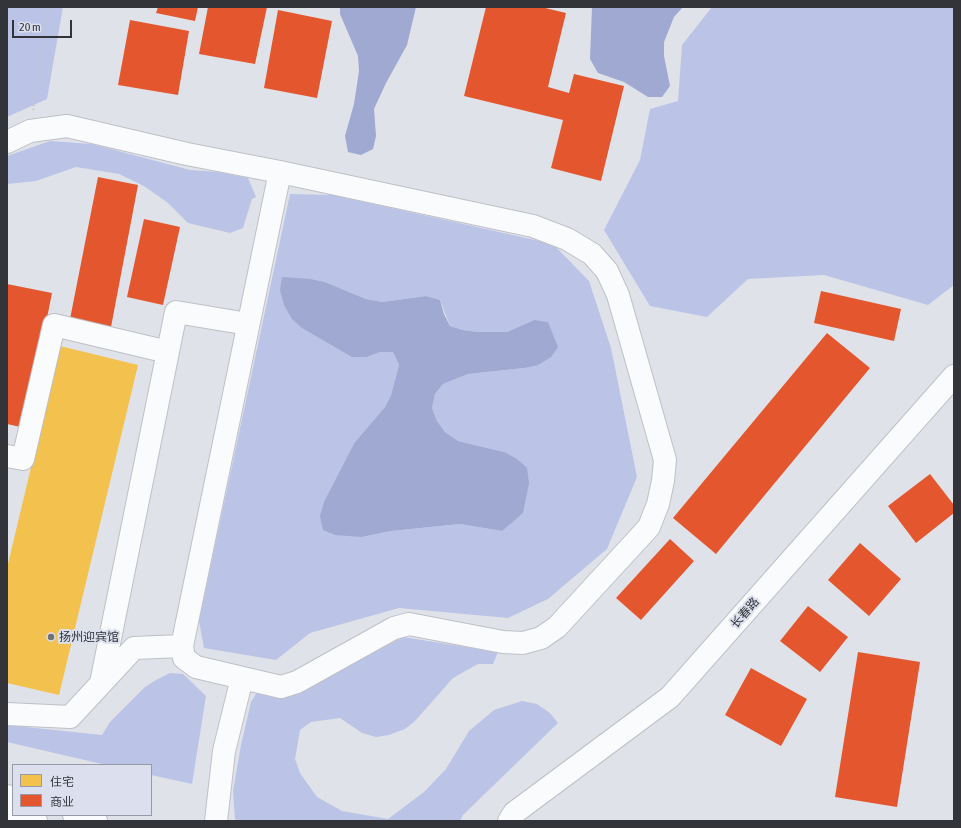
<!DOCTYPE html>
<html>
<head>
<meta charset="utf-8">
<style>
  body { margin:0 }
  #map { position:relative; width:961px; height:828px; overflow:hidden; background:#e0e2ea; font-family:"Asap Condensed","Noto Sans SC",sans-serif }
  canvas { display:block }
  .frame { position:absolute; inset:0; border:8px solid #323439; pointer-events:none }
  .legend { position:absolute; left:12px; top:764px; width:140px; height:52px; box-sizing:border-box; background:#dce0ee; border:1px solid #989ba6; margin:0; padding:5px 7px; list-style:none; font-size:12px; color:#323439 }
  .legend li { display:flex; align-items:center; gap:8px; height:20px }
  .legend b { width:20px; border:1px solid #989ba6 }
  .scale { position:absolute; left:12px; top:20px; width:60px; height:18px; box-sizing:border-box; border:2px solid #323439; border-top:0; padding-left:5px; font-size:12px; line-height:14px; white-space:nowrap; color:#323439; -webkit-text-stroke:3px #dce0ee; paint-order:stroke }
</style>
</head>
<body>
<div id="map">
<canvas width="961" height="828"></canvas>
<div class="frame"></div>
<ul class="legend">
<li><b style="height:11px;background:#f2c14e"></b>住宅</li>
<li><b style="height:11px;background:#e4572e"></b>商业</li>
</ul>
<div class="scale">20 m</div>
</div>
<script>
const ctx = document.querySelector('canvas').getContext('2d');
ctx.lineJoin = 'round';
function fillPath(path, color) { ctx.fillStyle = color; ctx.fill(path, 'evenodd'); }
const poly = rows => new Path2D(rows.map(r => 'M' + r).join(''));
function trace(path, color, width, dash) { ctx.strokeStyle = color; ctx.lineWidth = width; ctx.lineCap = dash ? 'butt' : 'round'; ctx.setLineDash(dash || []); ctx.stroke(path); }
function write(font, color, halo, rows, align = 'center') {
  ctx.font = font + ' "Asap Condensed","Noto Sans SC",sans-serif'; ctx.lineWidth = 4; ctx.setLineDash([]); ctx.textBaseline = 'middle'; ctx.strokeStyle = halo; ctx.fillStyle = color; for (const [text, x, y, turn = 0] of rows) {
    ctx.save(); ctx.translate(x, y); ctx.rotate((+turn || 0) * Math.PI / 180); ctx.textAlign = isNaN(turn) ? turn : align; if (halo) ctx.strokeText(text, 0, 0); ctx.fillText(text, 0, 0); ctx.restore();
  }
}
fillPath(poly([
  [7,7,63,7,47,99,7,117],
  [712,7,954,7,954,285,928,305,824,275,748,279,707,317,650,306,604,230,640,160,650,109,678,101,682,45],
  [50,141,92,144,190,170,218,172,248,178,256,197,252,199,243,228,230,233,188,223,168,203,144,186,119,174,76,167,36,181,7,184,7,156],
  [290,194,333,195,553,244,589,281,611,348,637,477,607,549,548,599,508,618,399,608,310,633,276,660,204,648,199,621],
  [311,279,325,282,366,299,382,302,426,296,440,300,450,326,463,330,478,332,507,332,534,320,524,368,468,374,443,384,435,394,432,408,437,421,445,432,458,441,504,452,502,531,460,524,391,531,362,537,355,442,385,407,391,395,399,365,393,352,380,352,367,357],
  [403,637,498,652,493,664,478,664,453,678,415,721,405,729,389,735,376,737,362,733,340,718,311,722,300,730,295,759,300,773,317,797,342,811,388,819,424,792,446,769,469,731,494,710,522,701,537,704,550,713,558,723,463,815,460,821,238,821,235,819,233,791,241,745,251,702,259,689,326,673,352,664],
  [170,673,183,674,206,696,192,784,151,775,151,765,106,765,7,742,7,725,102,735,110,722,145,687,156,680]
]), '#bbc4e6');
fillPath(poly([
  [340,7,416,7,407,45,386,83,374,109,376,136,373,149,361,155,348,152,345,136,354,104,359,71,358,56,340,14],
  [592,7,683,7,674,17,664,42,664,56,670,86,662,97,648,97,624,82,598,73,590,59],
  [282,277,311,279,325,282,366,299,382,302,426,296,440,300,444,314,450,326,463,330,478,332,507,332,534,320,548,322,558,347,551,357,538,365,524,368,468,374,443,384,435,394,432,408,437,421,445,432,458,441,504,452,517,459,527,468,529,483,523,513,502,531,460,524,391,531,362,537,335,535,323,530,320,516,324,502,355,442,385,407,391,395,399,365,393,352,380,352,367,357,352,357,302,328,292,319,284,305,280,290]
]), '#9fa9d1');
fillPath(poly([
  [60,346,138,365,59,695,7,683,7,568]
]), '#f2c14e');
fillPath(poly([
  [158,7,198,7,195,21,156,13],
  [208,7,267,7,255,64,199,54],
  [486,7,541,7,566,13,548,87,569,93,574,74,624,86,601,181,551,168,563,120,464,96],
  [278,10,332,21,317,98,264,88],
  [130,20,189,31,178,95,118,85],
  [98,177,138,185,111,327,70,319],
  [144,219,180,227,163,305,127,297],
  [7,284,52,293,25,428,7,424],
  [821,291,901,309,894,341,814,323],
  [827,333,870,368,716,554,673,518],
  [930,474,954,505,954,513,916,543,888,506],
  [670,539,694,561,641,620,616,598],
  [860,543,901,579,869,616,828,580],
  [808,606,848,637,820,672,780,641],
  [858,652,920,662,897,807,835,797],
  [751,668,807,699,781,746,725,715]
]), '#e4572e');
const minor = poly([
  [7,142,30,131,67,126,187,154,280,172,533,226,567,239,592,254,607,271,618,295,665,460,663,481,658,504,649,527,557,627,541,638,523,643,503,642,409,624,394,628,297,682,281,687,196,667,184,658,182,646,280,172],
  [7,456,23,459,54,325,168,352],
  [101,683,176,312,248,324],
  [7,714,70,717,134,648,182,646],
  [216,821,224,751,242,678],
  [509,821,514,813,670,697,954,376]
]);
const major = poly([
  [7,796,13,798],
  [16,815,36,821],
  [74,815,96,821]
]);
trace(minor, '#bfc0c7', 24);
trace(major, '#bfc0c7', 24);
trace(poly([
  [33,110,48,7]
]), '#c2c4c6', 2.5, [1, 3]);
trace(minor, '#fafbfc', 22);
trace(major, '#fafbfc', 22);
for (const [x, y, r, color] of [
  [51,637,4,"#6f7177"]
]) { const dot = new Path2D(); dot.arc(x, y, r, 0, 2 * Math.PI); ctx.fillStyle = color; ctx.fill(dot); trace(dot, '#dce0ee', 1.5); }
write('12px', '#323439', '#dce0ee', [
  ["长春路",745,613,-49]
]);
write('12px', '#323439', '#dce0ee', [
  ["扬州迎宾馆",59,637]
], 'left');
</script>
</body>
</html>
